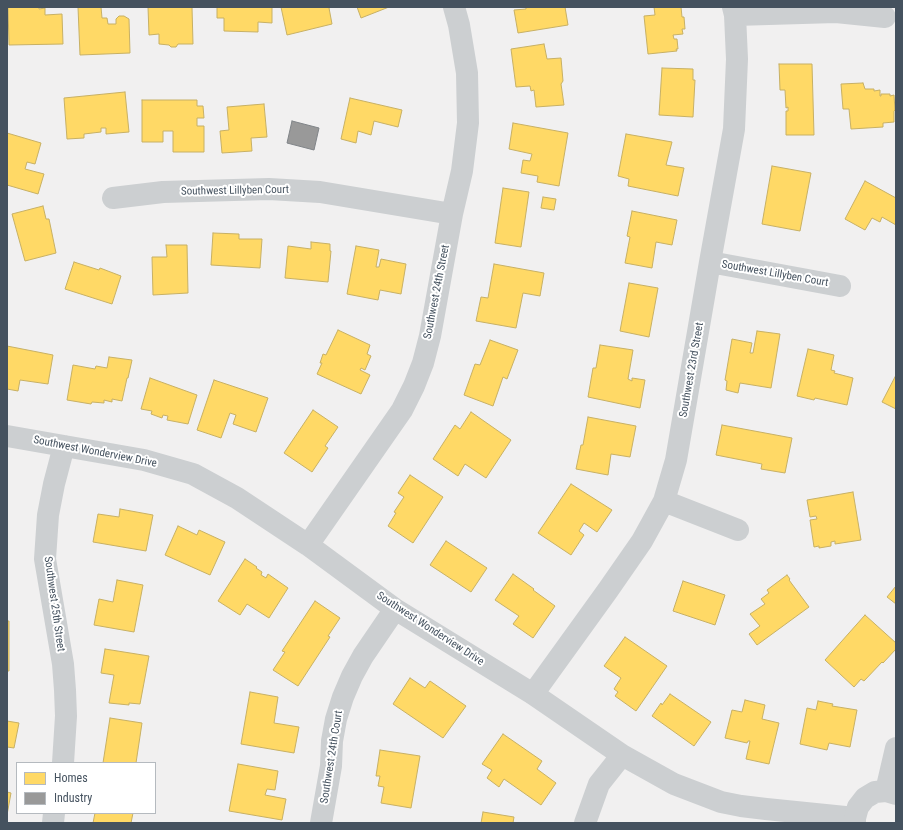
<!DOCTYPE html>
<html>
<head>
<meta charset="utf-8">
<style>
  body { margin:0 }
  #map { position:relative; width:903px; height:830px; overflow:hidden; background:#f1f0f0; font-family:"Roboto Condensed",sans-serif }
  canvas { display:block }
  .frame { position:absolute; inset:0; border:8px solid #45525f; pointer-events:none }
  .legend { position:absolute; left:16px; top:762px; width:140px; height:52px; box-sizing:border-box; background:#fff; border:1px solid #b5babf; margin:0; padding:5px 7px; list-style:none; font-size:12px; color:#45525f }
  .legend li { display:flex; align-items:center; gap:8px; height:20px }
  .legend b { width:20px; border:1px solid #b5babf }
</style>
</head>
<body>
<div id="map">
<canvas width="903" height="830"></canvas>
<div class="frame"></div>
<ul class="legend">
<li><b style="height:11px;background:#ffd966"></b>Homes</li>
<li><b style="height:11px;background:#999"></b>Industry</li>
</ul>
</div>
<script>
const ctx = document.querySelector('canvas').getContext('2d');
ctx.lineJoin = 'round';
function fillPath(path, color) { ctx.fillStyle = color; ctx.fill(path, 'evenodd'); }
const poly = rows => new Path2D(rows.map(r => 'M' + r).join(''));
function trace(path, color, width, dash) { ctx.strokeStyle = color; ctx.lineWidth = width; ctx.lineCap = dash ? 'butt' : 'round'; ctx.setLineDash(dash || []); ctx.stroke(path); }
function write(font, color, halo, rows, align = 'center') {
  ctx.font = font + ' "Roboto Condensed",sans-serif'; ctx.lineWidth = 4; ctx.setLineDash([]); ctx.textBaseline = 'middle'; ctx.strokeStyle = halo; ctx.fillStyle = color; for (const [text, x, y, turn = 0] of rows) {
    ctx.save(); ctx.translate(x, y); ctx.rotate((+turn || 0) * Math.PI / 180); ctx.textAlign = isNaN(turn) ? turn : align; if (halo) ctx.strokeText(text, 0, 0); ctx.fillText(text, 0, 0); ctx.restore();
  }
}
const homes = poly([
  [8,7,39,7,39,9,45,8,45,15,62,14,63,44,9,45,8,7],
  [78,7,101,7,102,18,107,18,108,24,116,24,116,19,119,16,124,16,129,19,130,53,80,55,78,7],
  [148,7,192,7,193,44,178,44,176,47,171,47,169,45,159,44,159,34,149,35,148,7],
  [217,7,272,7,272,23,258,22,258,32,224,31,224,18,217,18,217,7],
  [281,7,331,7,329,8,332,24,287,35,281,7],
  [357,7,389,7,361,18,357,7],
  [526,7,565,7,568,25,518,33,514,10,526,9,526,7],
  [654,7,681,7,682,17,684,17,685,29,682,29,683,34,673,35,674,39,677,39,678,49,676,49,677,51,648,54,644,16,655,15,654,7],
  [544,44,547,59,561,58,563,81,561,84,564,105,536,107,534,90,531,91,530,86,516,87,511,49,544,44],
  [779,64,812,64,814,135,786,135,786,111,788,111,788,107,786,108,785,90,780,90,779,64],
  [662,68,693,69,693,80,695,80,693,117,659,115,662,68],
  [863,83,865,89,874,89,874,91,880,90,880,96,881,96,881,94,890,94,890,96,894,95,895,110,894,111,894,122,883,123,883,127,851,129,849,109,843,109,841,84,863,83],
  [125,92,129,132,106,134,106,128,101,128,101,132,84,134,84,138,67,139,64,98,125,92],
  [350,98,402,110,398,127,374,121,371,135,358,131,356,143,341,139,350,98],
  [142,100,197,100,197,106,203,106,204,118,197,118,197,126,204,126,204,152,173,152,173,131,163,131,163,142,142,142,142,100],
  [264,104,267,137,251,138,252,151,222,153,220,131,229,130,227,107,264,104],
  [513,123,568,133,559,186,537,182,538,176,521,173,523,160,530,161,532,154,509,149,513,123],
  [7,133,41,143,35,164,27,162,25,169,44,174,38,194,7,185,7,133],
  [626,134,672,142,666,165,684,168,678,196,628,186,629,179,618,176,626,134],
  [772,166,811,173,800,231,762,224,772,166],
  [865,181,896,198,896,225,882,217,880,222,872,218,865,230,845,219,865,181],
  [503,188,529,192,521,247,495,243,503,188],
  [543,197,556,199,554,210,541,208,543,197],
  [43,206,46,219,49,219,56,253,25,261,12,214,43,206],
  [632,211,677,220,672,245,656,242,652,268,625,263,630,237,627,236,632,211],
  [213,233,239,234,239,239,262,239,260,268,211,265,213,233],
  [311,242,330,244,330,251,331,251,328,282,285,278,288,246,311,249,311,242],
  [166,245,187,245,188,293,153,295,152,257,167,257,166,245],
  [356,246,379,250,376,267,379,267,381,259,406,264,401,294,380,290,378,300,347,294,356,246],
  [74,262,99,270,100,268,121,276,112,304,65,289,74,262],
  [494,264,544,273,540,296,523,293,516,328,476,321,481,297,488,298,494,264],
  [629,283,658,288,649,337,620,331,629,283],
  [338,330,370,345,367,354,371,356,365,370,361,368,360,370,370,375,361,394,317,374,322,363,320,363,323,354,326,355,338,330],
  [757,331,780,334,771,388,740,383,738,393,726,390,727,381,725,380,732,339,752,343,750,353,753,353,757,331],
  [490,340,518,350,507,379,503,377,493,406,464,395,475,364,480,365,490,340],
  [600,345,633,350,628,379,632,381,632,378,645,380,640,408,588,397,593,368,596,368,600,345],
  [7,346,53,355,48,384,20,380,18,391,7,389,7,346],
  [808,349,834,355,831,370,835,371,834,373,853,378,847,405,815,398,814,400,797,396,808,349],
  [109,357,132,360,128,378,127,378,122,401,112,399,112,402,104,400,104,403,92,402,91,404,67,400,73,365,95,369,96,366,107,368,109,357],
  [896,375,896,409,882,402,896,375],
  [150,378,197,395,188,424,167,420,168,416,163,415,162,418,151,414,152,411,141,409,150,378],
  [214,380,268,398,256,432,233,424,236,415,230,413,221,438,197,430,214,380],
  [313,410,338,427,325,446,328,448,312,472,284,453,313,410],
  [471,412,511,440,486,478,465,464,458,476,433,459,455,425,460,429,471,412],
  [588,417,636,426,630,457,611,454,608,475,576,469,581,445,583,445,588,417],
  [722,425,792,438,785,473,761,469,762,464,716,455,722,425],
  [410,475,443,497,413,543,388,526,396,513,394,512,404,497,398,493,410,475],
  [571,484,612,510,597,532,584,523,579,531,584,535,571,555,538,533,571,484],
  [853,492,861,540,835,544,835,541,831,542,831,546,819,548,819,546,814,547,810,520,817,519,816,516,810,517,807,500,853,492],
  [120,509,153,515,146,551,93,542,98,514,119,517,120,509],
  [178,526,197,535,199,530,225,542,210,575,165,555,178,526],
  [446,541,487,568,471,592,430,565,446,541],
  [245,559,257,567,256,568,262,572,261,575,266,578,268,574,288,588,269,618,247,604,240,615,218,601,245,559],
  [513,574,534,589,533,590,555,606,533,638,513,624,519,616,495,600,513,574],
  [787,575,790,579,789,580,809,607,757,645,749,634,760,626,750,614,765,604,761,599,769,593,767,590,787,575],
  [117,580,143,585,134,632,94,625,99,599,113,602,117,580],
  [683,581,725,595,715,625,673,611,683,581],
  [896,586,896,604,887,597,896,586],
  [315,601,340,618,328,636,330,637,298,686,273,670,285,652,282,651,315,601],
  [865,615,896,643,896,649,883,663,882,662,864,681,861,679,854,687,825,660,865,615],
  [7,621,9,621,9,671,7,671,7,621],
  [625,637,667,666,636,711,615,696,618,692,614,689,621,678,604,666,625,637],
  [105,649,149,656,140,704,129,703,129,705,109,703,114,675,101,673,105,649],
  [410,678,425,688,430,681,466,706,443,738,393,704,410,678],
  [250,692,278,697,274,723,299,727,294,753,241,744,250,692],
  [670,694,711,722,694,746,652,716,661,703,662,705,670,694],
  [745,700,765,705,762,719,779,723,769,764,746,759,750,741,748,741,747,743,725,738,732,710,742,712,745,700],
  [818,701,833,704,832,706,857,710,850,747,829,743,827,750,800,744,807,708,816,710,818,701],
  [110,718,142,723,136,763,103,763,110,718],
  [7,721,19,723,14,748,7,747,7,721],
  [503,734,542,761,537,769,556,783,541,805,504,779,499,787,487,778,492,770,482,764,503,734],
  [380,750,420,756,411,808,381,803,384,787,378,786,380,776,376,776,380,750],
  [238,764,278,771,275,790,267,789,265,795,286,799,282,820,229,811,238,764],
  [7,792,11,793,7,815,7,792],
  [483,812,514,817,513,823,481,823,483,812],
  [95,813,133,813,131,823,93,823,95,813]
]);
fillPath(homes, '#ffd966');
trace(homes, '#c7b064', 1);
const industry = poly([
  [292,121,319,128,314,150,287,143,292,121]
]);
fillPath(industry, '#999');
trace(industry, '#808488', 1);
trace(poly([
  [735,15,836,12,885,17],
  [113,198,163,192,269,189,320,192,452,214],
  [710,262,840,286],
  [7,436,144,460,193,474,237,498,308,545,395,609,533,694,622,755,674,784,721,802,741,806,766,809,855,818],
  [664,501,738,530],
  [308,545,402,410,414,386,423,363,430,336,452,214,462,171,468,123,467,73,459,25,454,7],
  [533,694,608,590,642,541,664,501,676,460,710,262,734,129,737,59,735,15,733,7],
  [63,763,66,716,65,690,63,664,45,559,48,515,54,484,64,446],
  [53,823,54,813],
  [321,823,331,766,332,741,336,719,343,697,352,676,363,656,395,609],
  [585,823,599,784,622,755]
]), '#cccfd1', 22);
trace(poly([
  [886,791,896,748],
  [855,823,855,818,858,807,865,798,875,792,886,791,896,794]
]), '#cccfd1', 22);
write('11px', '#45525f', '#fff', [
  ["Southwest Lillyben Court",235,191,-1],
  ["Southwest Lillyben Court",775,274,10],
  ["Southwest 24th Street",437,292,-79],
  ["Southwest 23rd Street",692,370,-80],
  ["Southwest Wonderview Drive",95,452,11],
  ["Southwest 25th Street",54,604,82],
  ["Southwest Wonderview Drive",430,629,33],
  ["Southwest 24th Court",332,757,-81]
]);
</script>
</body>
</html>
